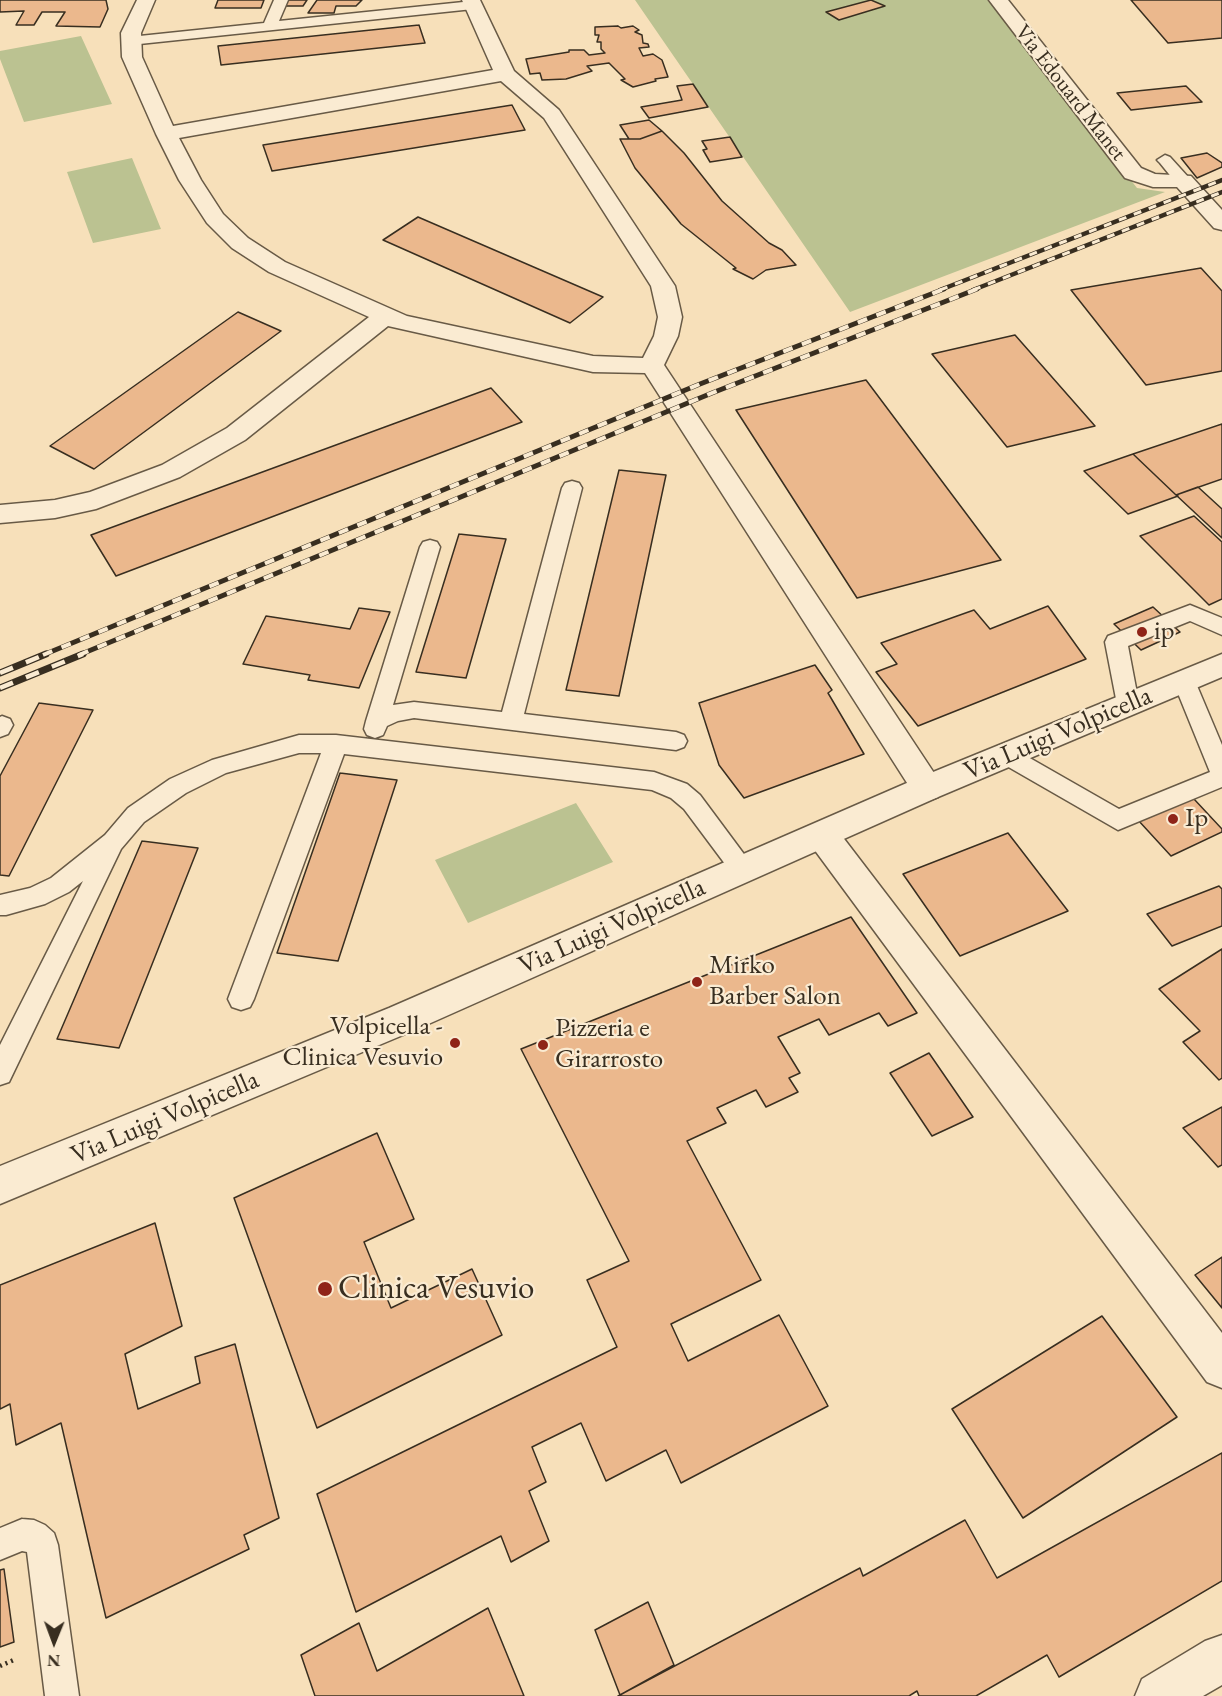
<!DOCTYPE html>
<html>
<head>
<meta charset="utf-8">
<style>
  body { margin:0 }
  #map { position:relative; width:1222px; height:1696px; overflow:hidden; background:#f7e0ba; font-family:"EB Garamond",serif }
  canvas { display:block }
  .north { position:absolute; left:24px; top:1612px; width:60px; height:60px; -webkit-text-stroke:4px #faebd2; paint-order:stroke; rotate:181deg; font-size:16px; font-weight:700; line-height:24px; text-align:center; color:#382e20 }
  .north::after { content:''; display:block; margin:auto; width:21px; height:27px; background:#382e20; clip-path:polygon(50% 0,100% 100%,50% 72%,0 100%) }
</style>
</head>
<body>
<div id="map">
<canvas width="1222" height="1696"></canvas>
<div class="north">N</div>
</div>
<script>
const ctx = document.querySelector('canvas').getContext('2d');
ctx.lineJoin = 'round';
function fillPath(path, color) { ctx.fillStyle = color; ctx.fill(path, 'evenodd'); }
const poly = rows => new Path2D(rows.map(r => 'M' + r).join(''));
function trace(path, color, width, dash) { ctx.strokeStyle = color; ctx.lineWidth = width; ctx.lineCap = dash ? 'butt' : 'round'; ctx.setLineDash(dash || []); ctx.stroke(path); }
function write(font, color, halo, rows, align = 'center') {
  ctx.font = font + ' "EB Garamond",serif'; ctx.lineWidth = 4.5; ctx.setLineDash([]); ctx.textBaseline = 'middle'; ctx.strokeStyle = halo; ctx.fillStyle = color; for (const [text, x, y, turn = 0] of rows) {
    ctx.save(); ctx.translate(x, y); ctx.rotate((+turn || 0) * Math.PI / 180); ctx.textAlign = isNaN(turn) ? turn : align; if (halo) ctx.strokeText(text, 0, 0); ctx.fillText(text, 0, 0); ctx.restore();
  }
}
fillPath(poly([
  [635,0,990,0,1137,188,1165,192,850,312],
  [81,36,112,104,24,122,0,59,0,51],
  [132,158,161,229,93,243,67,172],
  [576,803,613,862,468,923,435,860]
]), '#bbc291');
const building = poly([
  [0,0,106,0,108,9,100,27,56,26,65,12,42,12,34,25,16,25,24,11,0,12,0,0],
  [218,0,264,0,261,8,215,8,218,0],
  [287,0,307,0,303,6,283,6,287,0],
  [317,0,362,0,356,6,336,6,334,13,308,13,317,0],
  [871,0,885,6,839,20,826,12,871,0],
  [1131,0,1222,0,1222,38,1168,43,1131,0],
  [419,25,425,43,221,65,218,46,419,25],
  [618,26,621,28,633,26,639,30,635,32,642,35,643,43,648,44,649,47,639,48,643,56,653,54,662,60,668,77,655,79,656,81,633,87,621,80,625,79,609,63,587,66,592,71,566,79,542,80,540,73,530,74,526,59,569,52,569,50,584,50,589,55,605,53,601,49,601,42,597,42,599,35,595,35,595,27,618,26],
  [693,84,708,107,649,118,641,107,682,100,677,86,693,84],
  [1186,86,1202,102,1131,110,1117,93,1186,86],
  [512,105,525,130,272,171,263,145,512,105],
  [649,120,662,131,640,139,629,139,620,125,649,120],
  [662,131,684,153,722,201,769,243,782,250,796,265,766,270,753,279,733,269,736,268,681,224,635,168,620,139,640,139,662,131],
  [730,137,742,157,710,162,703,150,707,149,702,141,730,137],
  [1207,153,1222,163,1222,167,1197,178,1181,158,1207,153],
  [418,217,603,297,570,323,383,240,418,217],
  [1201,268,1222,291,1222,371,1146,385,1071,290,1201,268],
  [238,312,281,331,94,469,50,446,238,312],
  [1015,335,1095,426,1007,447,932,354,1015,335],
  [866,380,1001,560,857,598,736,410,866,380],
  [491,388,522,422,116,576,91,535,491,388],
  [1222,424,1222,479,1176,495,1133,454,1222,424],
  [1133,454,1176,495,1178,496,1128,514,1084,471,1133,454],
  [619,470,666,475,619,696,566,690,619,470],
  [1198,487,1222,509,1222,538,1176,495,1198,487],
  [1194,516,1222,542,1222,599,1209,605,1140,536,1194,516],
  [459,534,506,539,466,678,416,672,459,534],
  [1048,606,1086,659,918,726,876,672,897,664,881,643,974,610,990,629,1048,606],
  [1153,607,1180,632,1141,650,1114,624,1153,607],
  [359,608,390,612,359,688,308,680,310,675,243,664,266,616,350,629,359,608],
  [815,665,832,690,828,693,864,754,744,798,719,765,699,703,815,665],
  [39,703,93,710,9,876,0,875,0,776,39,703],
  [340,773,397,780,338,961,277,953,340,773],
  [1180,784,1222,829,1222,832,1171,856,1127,808,1180,784],
  [1008,833,1068,911,960,956,903,874,1008,833],
  [142,841,198,848,119,1048,57,1039,142,841],
  [1219,886,1222,889,1222,926,1172,946,1147,914,1219,886],
  [851,917,917,1013,888,1026,879,1013,829,1035,819,1019,778,1037,800,1073,789,1078,798,1092,766,1107,756,1090,717,1108,726,1123,687,1141,761,1280,671,1324,688,1361,779,1315,828,1406,681,1483,666,1450,606,1481,581,1423,532,1447,546,1482,529,1491,549,1541,511,1562,501,1536,356,1612,317,1494,617,1347,587,1280,629,1261,521,1049,851,917],
  [1222,949,1222,1078,1219,1080,1183,1042,1200,1031,1159,989,1222,949],
  [929,1053,973,1117,932,1136,890,1073,929,1053],
  [1222,1107,1222,1165,1218,1167,1183,1128,1222,1107],
  [377,1133,414,1219,364,1242,391,1308,472,1269,502,1335,317,1428,234,1198,377,1133],
  [155,1223,182,1326,125,1354,138,1409,200,1383,195,1357,235,1344,279,1518,244,1535,249,1549,106,1618,61,1423,16,1445,10,1404,0,1409,0,1285,155,1223],
  [1222,1257,1222,1308,1195,1275,1222,1257],
  [1102,1316,1177,1417,1023,1518,952,1409,1102,1316],
  [1222,1453,1222,1581,1059,1677,1047,1655,976,1696,919,1696,917,1691,909,1696,618,1696,860,1568,863,1576,965,1520,997,1578,1222,1453],
  [4,1569,14,1642,0,1647,0,1570,4,1569],
  [648,1602,674,1665,620,1695,595,1630,648,1602],
  [488,1608,524,1696,315,1696,301,1655,359,1623,377,1671,488,1608]
]);
fillPath(building, '#ebb88d');
trace(building, '#382e20', 1.5);
const service = poly([
  [274,0,288,0,279,21,473,1,480,5,473,9,130,45,123,41,130,37,264,23,274,0],
  [1165,155,1170,157,1189,178,1191,181,1189,184,1177,184,1160,163,1157,160,1165,155],
  [572,481,579,483,582,488,524,714,676,732,684,735,687,741,684,747,676,750,414,718,398,721,387,726,383,735,375,738,367,735,364,729,366,721,420,547,423,542,430,540,437,542,440,547,393,705,414,702,502,712,562,488,565,483,572,481],
  [1190,605,1222,618,1222,635,1190,621,1128,646,1139,704,1136,710,1128,712,1120,710,1117,704,1105,642,1108,636,1190,605],
  [1184,673,1192,675,1195,681,1222,745,1222,787,1118,830,998,761,995,755,998,749,1006,746,1014,749,1119,809,1210,772,1173,681,1176,675,1184,673],
  [2,716,10,719,13,725,8,734,0,737,0,717,2,716],
  [299,735,336,735,654,772,687,784,700,795,755,869,752,876,743,879,734,876,684,809,671,798,652,790,344,754,254,999,250,1007,241,1010,232,1007,228,999,321,753,299,753,226,773,186,793,144,822,121,849,9,1082,0,1085,0,1045,83,881,69,892,45,904,6,915,0,915,0,895,30,888,51,878,105,835,128,808,170,779,212,760,299,735],
  [22,1519,34,1520,45,1525,54,1533,58,1545,79,1696,45,1696,27,1552,22,1551,0,1560,0,1528,22,1519]
]);
const minor = poly([
  [137,0,155,0,141,33,142,57,173,126,493,70,462,0,480,0,514,71,559,110,675,286,682,317,678,336,664,365,938,779,943,788,938,797,927,801,916,797,645,373,593,372,388,326,245,440,180,477,96,509,55,518,0,523,0,505,55,500,90,492,162,465,227,428,369,317,269,272,232,248,207,223,179,180,156,134,122,57,121,33,137,0],
  [501,81,544,118,651,286,658,317,654,336,643,358,593,356,407,316,285,262,248,238,223,214,201,180,179,138,501,81],
  [989,0,1008,0,1141,168,1155,174,1191,176,1222,210,1222,230,1214,228,1177,187,1153,187,1125,178,989,0],
  [823,823,835,827,1222,1333,1222,1388,1207,1382,811,845,807,836,811,827,823,823],
  [1222,1635,1222,1685,1203,1696,1135,1696,1142,1679,1205,1641,1222,1635]
]);
const tertiary = poly([
  [1222,654,1222,677,938,797,415,1030,0,1204,0,1166,389,1008,916,779,1222,654]
]);
trace(service, '#685a46', 3);
trace(minor, '#685a46', 3);
trace(tertiary, '#685a46', 3);
trace(poly([
  [0,1666,16,1659]
]), '#382e20', 4.5, [2, 4]);
fillPath(service, '#faebd2');
fillPath(minor, '#faebd2');
fillPath(tertiary, '#faebd2');
const railFar2 = poly([
  [940,290,1222,180],
  [973,290,1222,192]
]);
const railFar1 = poly([
  [43,655,700,384,944,289],
  [79,655,712,393,977,289]
]);
const rail = poly([
  [0,673,46,654],
  [0,688,83,654]
]);
trace(railFar2, '#382e20', 4.5);
trace(railFar1, '#382e20', 5);
trace(rail, '#382e20', 7);
trace(railFar2, '#faebd2', 3, [8]);
trace(railFar1, '#faebd2', 4, [10]);
trace(rail, '#faebd2', 4.5, [14]);
for (const [x, y, r, color] of [
  [1142,632,6,"#8f2418"],
  [1173,819,6,"#8f2418"],
  [697,982,6,"#8f2418"],
  [455,1043,6,"#8f2418"],
  [543,1045,6,"#8f2418"],
  [325,1289,8,"#8f2418"]
]) { const dot = new Path2D(); dot.arc(x, y, r, 0, 2 * Math.PI); ctx.fillStyle = color; ctx.fill(dot); trace(dot, '#faebd2', 2); }
write('22px', '#382e20', '#faebd2', [
  ["Via Edouard Manet",1070,93,52]
]);
write('27px', '#382e20', '#faebd2', [
  ["ip",1154,632],
  ["Ip",1185,819],
  ["Mirko",709,966],
  ["Barber Salon",709,997],
  ["Volpicella -",443,1027,"right"],
  ["Clinica Vesuvio",443,1058,"right"],
  ["Pizzeria e",555,1029],
  ["Girarrosto",555,1060]
], 'left');
write('27px', '#382e20', '#faebd2', [
  ["Via Luigi Volpicella",1058,734,-23],
  ["Via Luigi Volpicella",612,927,-24],
  ["Via Luigi Volpicella",165,1118,-23]
]);
write('33px', '#382e20', '#faebd2', [
  ["Clinica Vesuvio",338,1289]
], 'left');
</script>
</body>
</html>
